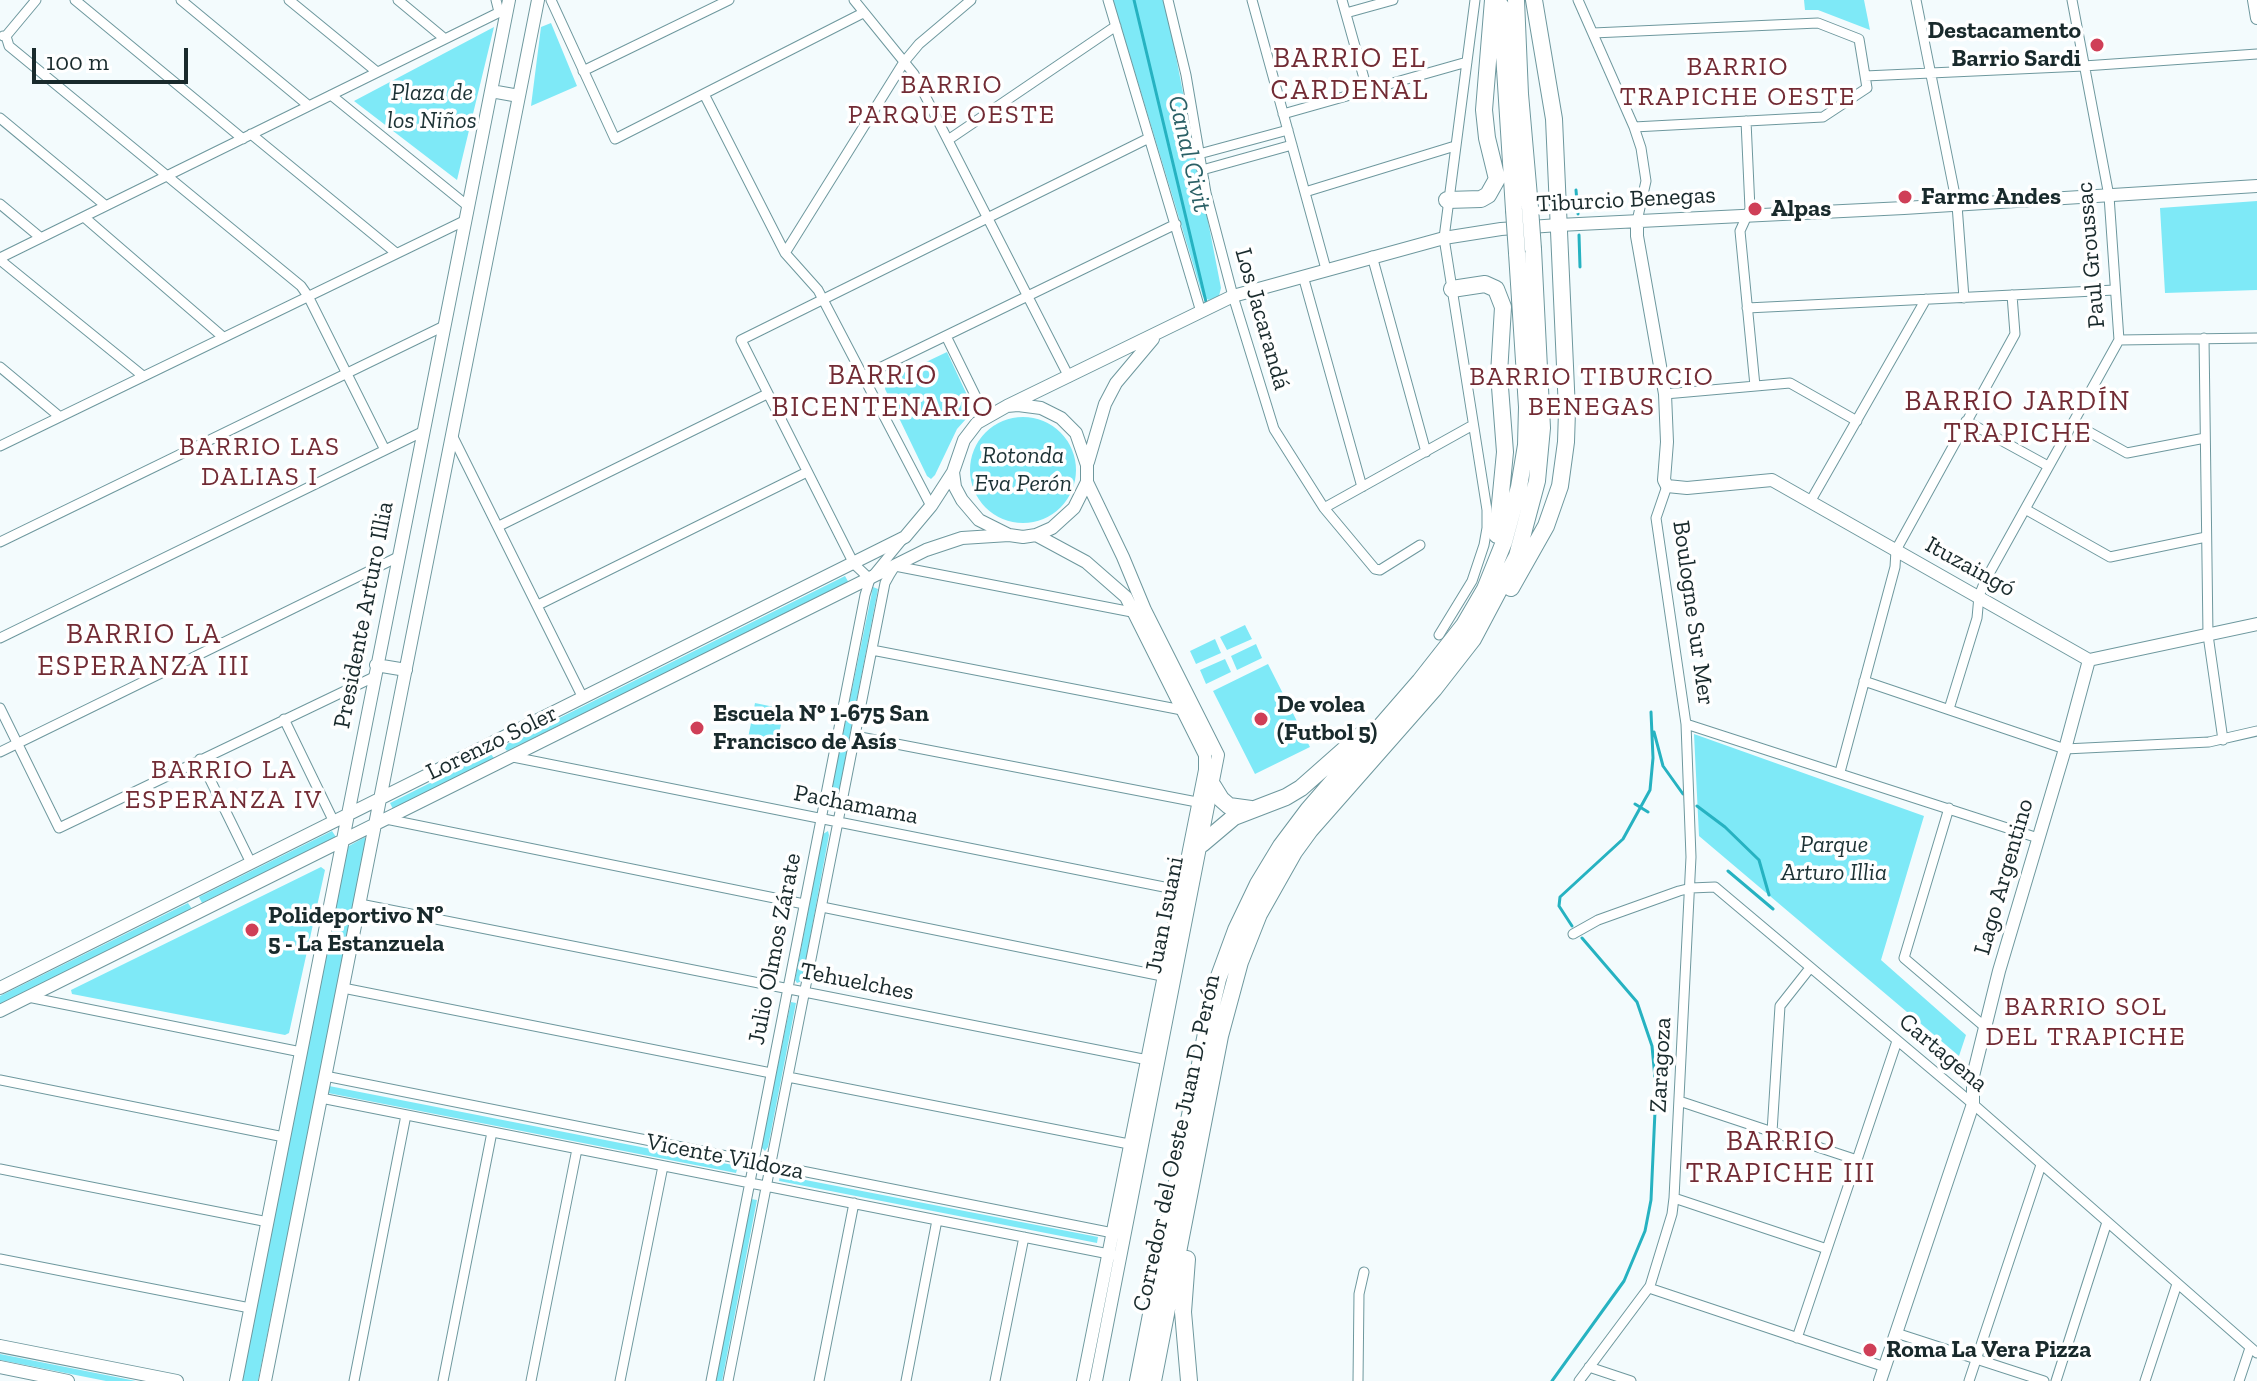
<!DOCTYPE html>
<html>
<head>
<meta charset="utf-8">
<style>
  body { margin:0 }
  #map { position:relative; width:2257px; height:1381px; overflow:hidden; background:#f3fbfd; font-family:"Zilla Slab",serif }
  canvas { display:block }
  .scale { position:absolute; left:32px; top:48px; width:156px; height:36px; box-sizing:border-box; border:4px solid #192a2c; border-top:0; padding-left:10px; font-size:24px; line-height:28px; white-space:nowrap; color:#192a2c; -webkit-text-stroke:6px #fff; paint-order:stroke }
</style>
</head>
<body>
<div id="map">
<canvas width="2257" height="1381"></canvas>
<div class="scale">100 m</div>
</div>
<script>
const ctx = document.querySelector('canvas').getContext('2d');
ctx.lineJoin = 'round';
function fillPath(path, color) { ctx.fillStyle = color; ctx.fill(path, 'evenodd'); }
const poly = rows => new Path2D(rows.map(r => 'M' + r).join(''));
function trace(path, color, width, dash) { ctx.strokeStyle = color; ctx.lineWidth = width; ctx.lineCap = dash ? 'butt' : 'round'; ctx.setLineDash(dash || []); ctx.stroke(path); }
function write(font, color, halo, rows, align = 'center') {
  ctx.font = font + ' "Zilla Slab",serif'; ctx.lineWidth = 7; ctx.setLineDash([]); ctx.textBaseline = 'middle'; ctx.strokeStyle = halo; ctx.fillStyle = color; for (const [text, x, y, turn = 0] of rows) {
    ctx.save(); ctx.translate(x, y); ctx.rotate((+turn || 0) * Math.PI / 180); ctx.textAlign = isNaN(turn) ? turn : align; if (halo) ctx.strokeText(text, 0, 0); ctx.fillText(text, 0, 0); ctx.restore();
  }
}
fillPath(poly([
  [1113,0,1165,0,1221,288,1219,296,1209,300,1203,297],
  [1804,0,1864,0,1870,30,1818,10,1805,10],
  [551,23,577,86,531,106,541,27],
  [494,27,457,180,354,101],
  [2257,201,2257,290,2165,293,2160,208],
  [947,352,974,410,957,429,935,475,931,479,927,476,885,389,886,381],
  '970 470a53 53 0 1 1 106 0a53 53 0 1 1-106 0Z',
  [845,576,849,583,507,751,503,746],
  [873,587,878,589,836,807,830,811,828,806],
  [1245,625,1252,639,1227,650,1220,637],
  [1215,639,1221,653,1196,664,1190,651],
  [1256,644,1262,658,1237,670,1231,656],
  [1225,659,1231,672,1206,684,1200,670],
  [1268,664,1310,747,1255,774,1213,691],
  [755,703,784,709,776,749,747,743],
  [1694,734,1924,816,1881,960,1966,1035,1959,1056,1699,836],
  [490,753,494,758,393,809,390,803],
  [332,831,336,837,202,903,199,897],
  [828,831,829,835,802,981,797,983,795,980,823,834],
  [365,837,366,845,258,1381,241,1381,347,847],
  [321,867,325,870,289,1033,285,1035,72,994,71,990],
  [188,903,192,909,0,1004,0,996],
  [791,1002,796,1003,768,1147,765,1151,761,1147],
  [329,1086,738,1166,736,1173,328,1093],
  [780,1175,1098,1237,1097,1243,779,1181],
  [751,1199,757,1200,722,1381,716,1381],
  [0,1354,136,1381,106,1381,0,1360]
]), '#7ee9f7');
trace(poly([
  [1134,0,1207,306],
  [1576,190,1578,214],
  [1579,235,1580,267],
  [1654,732,1663,766,1683,794],
  [1635,804,1648,812],
  [1697,806,1725,827,1759,860,1769,895],
  [1728,871,1773,909],
  [1572,926,1559,906,1560,897,1623,839,1650,790,1653,758,1651,712],
  [1552,1381,1624,1281,1645,1231,1651,1200,1656,1089,1652,1046,1637,1002,1582,938]
]), '#26b2c1', 3);
const street = poly([
  [75,0,243,139],
  [181,0,309,106],
  [289,0,377,72],
  [398,0,445,39],
  [496,0,499,12],
  [551,0,615,139,863,13],
  [854,0,914,74,1069,377],
  [1108,0,1201,312],
  [1168,0,1186,75,1206,193,1233,296,1274,429,1324,508,1375,569,1380,570,1420,545],
  [1252,0,1326,269],
  [1342,0,1367,89],
  [1578,0,1634,127,1641,148,1646,181,1637,221],
  [1916,0,1957,205,1964,298],
  [1346,13,1393,0],
  [1593,33,1818,23,1859,39,1867,88,1823,117,1634,127],
  [3,36,6,36,36,0],
  [6,36,9,46,301,286,308,296,385,450],
  [583,71,729,0],
  [1865,76,2084,66,2257,54],
  [704,94,785,253,818,290,931,506],
  [331,95,469,207],
  [1283,114,1467,62],
  [0,118,106,206],
  [1746,121,1750,209,1740,231,1755,386],
  [251,134,396,253],
  [948,140,1116,26],
  [1199,154,1288,130],
  [1202,170,1292,145],
  [1305,192,1455,146],
  [0,204,41,238],
  [84,217,223,337],
  [785,253,904,62,919,44,971,0],
  [1372,256,1426,452],
  [0,258,508,8],
  [0,260,143,376],
  [1303,276,1362,487],
  [1747,308,2115,290],
  [946,336,976,397],
  [2204,338,2208,635,2223,740],
  [2119,340,2257,338],
  [0,367,60,417],
  [863,376,1176,224],
  [1665,394,1790,383,1857,421],
  [1966,421,2048,466],
  [2073,423,2127,453,2205,438],
  [452,435,583,698],
  [0,446,466,220],
  [1810,502,1926,299],
  [1324,508,1473,425],
  [2025,509,2110,557,2206,537],
  [499,526,767,394],
  [0,542,444,326],
  [870,579,854,564,741,340,1149,138],
  [538,605,807,472],
  [1439,635,1472,581,1484,545,1487,528,1487,510,1444,238,1475,0],
  [0,638,422,432],
  [872,650,1187,711],
  [1864,681,2065,749,2209,742,2257,731],
  [0,708,59,828,374,677],
  [1949,709,1977,618,1979,596,1985,581,2119,340,2109,196,2072,0],
  [284,719,334,822],
  [1686,724,2038,838],
  [855,736,1202,803],
  [0,752,398,557],
  [513,757,1184,891],
  [200,759,251,863],
  [1840,772,1895,567,1896,550,2015,334,2012,295],
  [1949,808,1904,958,1985,1027],
  [386,819,804,904],
  [360,904,1153,1061],
  [822,907,1167,977],
  [1573,934,1598,920,1679,891,1691,888,1715,887,1973,1104,2257,1353],
  [343,988,771,1073],
  [28,997,301,1052],
  [325,1076,1118,1234],
  [788,1077,1134,1145],
  [0,1080,284,1137],
  [321,1098,1114,1255],
  [1679,1101,1857,1160],
  [1772,1132,1780,1006,1810,968],
  [0,1169,268,1222],
  [1674,1198,1827,1249],
  [0,1259,250,1308],
  [1649,1288,1885,1367],
  [1896,1333,2044,1381],
  [1797,1338,1897,1041],
  [1589,1367,1631,1381],
  [354,1381,406,1115],
  [443,1381,492,1132],
  [531,1381,577,1149],
  [620,1381,663,1166],
  [711,1381,865,595,870,579,902,540],
  [728,1381,885,583,890,574,895,566,1137,613],
  [819,1381,854,1203],
  [906,1381,937,1220],
  [995,1381,1024,1237],
  [1358,1381,1359,1294,1364,1272],
  [1579,1381,1650,1286,1672,1214,1674,1198,1691,857,1686,724,1656,518,1667,486],
  [1969,1381,2041,1165],
  [2056,1381,2107,1222],
  [2145,1381,2177,1284],
  [2239,1381,2250,1348]
]);
const secondary = poly([
  [2254,0,2257,18],
  [491,91,519,96],
  [1637,221,1637,236,1665,394,1667,442,1664,480,1667,486,1687,488,1772,480,2089,660,2257,624],
  [1018,405,1041,408,1061,418,1076,433,1087,465,1087,482,1074,508,1052,528,1036,535,1023,537,1009,535,979,520,962,500,955,487,953,472,964,440,977,423,1007,406,1018,405],
  [1007,406,1233,296,1444,238,1501,229,1559,225,1904,208,2257,186],
  [1088,462,1105,404,1116,383,1153,339],
  [1087,482,1123,557,1145,610,1218,755,1096,1381],
  [1036,535,1086,562,1126,597,1205,755,1205,770,1083,1381],
  [376,665,406,670],
  [0,988,905,537,931,506,953,472],
  [0,1011,926,550,962,538,1009,535],
  [0,1346,177,1381],
  [0,1367,68,1381],
  [236,1381,509,0],
  [265,1381,538,0],
  [1880,1381,1973,1104,1973,1076,1999,971,2065,749,2089,660]
]);
const highway = poly([
  [1516,0,1520,94,1530,208],
  [1501,6,1514,210],
  [1447,200,1481,199,1488,195,1497,179,1487,138,1484,110,1493,0],
  [1452,289,1485,284,1496,289,1503,307,1499,374,1505,452,1497,535],
  [1511,588,1546,526,1560,486,1566,442,1567,411,1554,119,1534,0],
  [1213,786,1221,799,1229,806,1251,809],
  [1202,844,1234,817,1286,797,1301,788,1361,735],
  [1187,1259,1183,1312,1189,1381],
  [1138,1381,1210,1013,1218,979,1236,930,1258,884,1281,846,1308,810,1420,681,1464,625,1485,589,1504,542,1519,487,1526,445,1527,407,1517,253],
  [1153,1381,1220,1036,1240,962,1259,914,1294,852,1310,830,1434,689,1473,639,1517,556,1537,481,1542,428,1533,249]
]);
trace(street, '#6e989e', 11);
trace(secondary, '#6e989e', 14);
trace(highway, '#6e989e', 18);
trace(street, '#fff', 9);
trace(secondary, '#fff', 12);
trace(highway, '#fff', 16);
const highwayBridge = poly([
  [1530,208,1533,249],
  [1514,210,1517,253]
]);
trace(highwayBridge, '#6e989e', 18, []);
trace(highwayBridge, '#fff', 16);
for (const [x, y, r, color] of [
  [2097,45,8,"#cf3f57"],
  [1905,197,8,"#cf3f57"],
  [1755,209,8,"#cf3f57"],
  [1261,719,8,"#cf3f57"],
  [697,728,8,"#cf3f57"],
  [252,930,8,"#cf3f57"],
  [1870,1350,8,"#cf3f57"]
]) { const dot = new Path2D(); dot.arc(x, y, r, 0, 2 * Math.PI); ctx.fillStyle = color; ctx.fill(dot); trace(dot, '#fff', 3); }
write('bold 24px', '#192a2c', '#fff', [
  ["Destacamento",2081,31,"right"],
  ["Barrio Sardi",2081,59,"right"],
  ["Farmc Andes",1921,197],
  ["Alpas",1771,209],
  ["De volea",1277,705],
  ["(Futbol 5)",1277,733],
  ["Escuela N° 1-675 San",713,714],
  ["Francisco de Asís",713,742],
  ["Polideportivo Nº",268,916],
  ["5 - La Estanzuela",268,944],
  ["Roma La Vera Pizza",1886,1350]
], 'left');
write('italic 24px', '#1c3235', '#fff', [
  ["Plaza de",432,93],
  ["los Niños",432,121],
  ["Rotonda",1023,456],
  ["Eva Perón",1023,484],
  ["Parque",1834,845],
  ["Arturo Illia",1834,873]
]);
write('24px', '#192a2c', '#fff', [
  ["Tiburcio Benegas",1626,200,-3],
  ["Paul Groussac",2091,255,-95],
  ["Los Jacarandá",1262,319,74],
  ["Ituzaingó",1970,567,29],
  ["Boulogne Sur Mer",1693,613,82],
  ["Presidente Arturo Illia",364,615,-79],
  ["Lorenzo Soler",492,743,-26],
  ["Pachamama",856,805,11],
  ["Lago Argentino",2004,877,-74],
  ["Juan Isuani",1165,915,-79],
  ["Julio Olmos Zárate",775,949,-79],
  ["Tehuelches",857,982,11],
  ["Cartagena",1943,1053,40],
  ["Zaragoza",1661,1065,-87],
  ["Corredor del Oeste Juan D. Perón",1177,1143,-78],
  ["Vicente Vildoza",725,1157,11]
]);
ctx.letterSpacing = '2px';
write('26px', '#722b34', '#fff', [
  ["BARRIO",1738,68],
  ["TRAPICHE OESTE",1738,98],
  ["BARRIO",952,86],
  ["PARQUE OESTE",952,116],
  ["BARRIO TIBURCIO",1592,378],
  ["BENEGAS",1592,408],
  ["BARRIO LAS",260,448],
  ["DALIAS I",260,478],
  ["BARRIO LA",224,771],
  ["ESPERANZA IV",224,801],
  ["BARRIO SOL",2086,1008],
  ["DEL TRAPICHE",2086,1038]
]);
ctx.letterSpacing = '0px';
write('italic 26px', '#2b6066', '#fff', [
  ["Canal Civit",1189,154,77]
]);
ctx.letterSpacing = '2px';
write('28px', '#722b34', '#fff', [
  ["BARRIO EL",1350,59],
  ["CARDENAL",1350,91],
  ["BARRIO",883,376],
  ["BICENTENARIO",883,408],
  ["BARRIO JARDÍN",2018,402],
  ["TRAPICHE",2018,434],
  ["BARRIO LA",144,635],
  ["ESPERANZA III",144,667],
  ["BARRIO",1781,1142],
  ["TRAPICHE III",1781,1174]
]);
ctx.letterSpacing = '0px';
</script>
</body>
</html>
